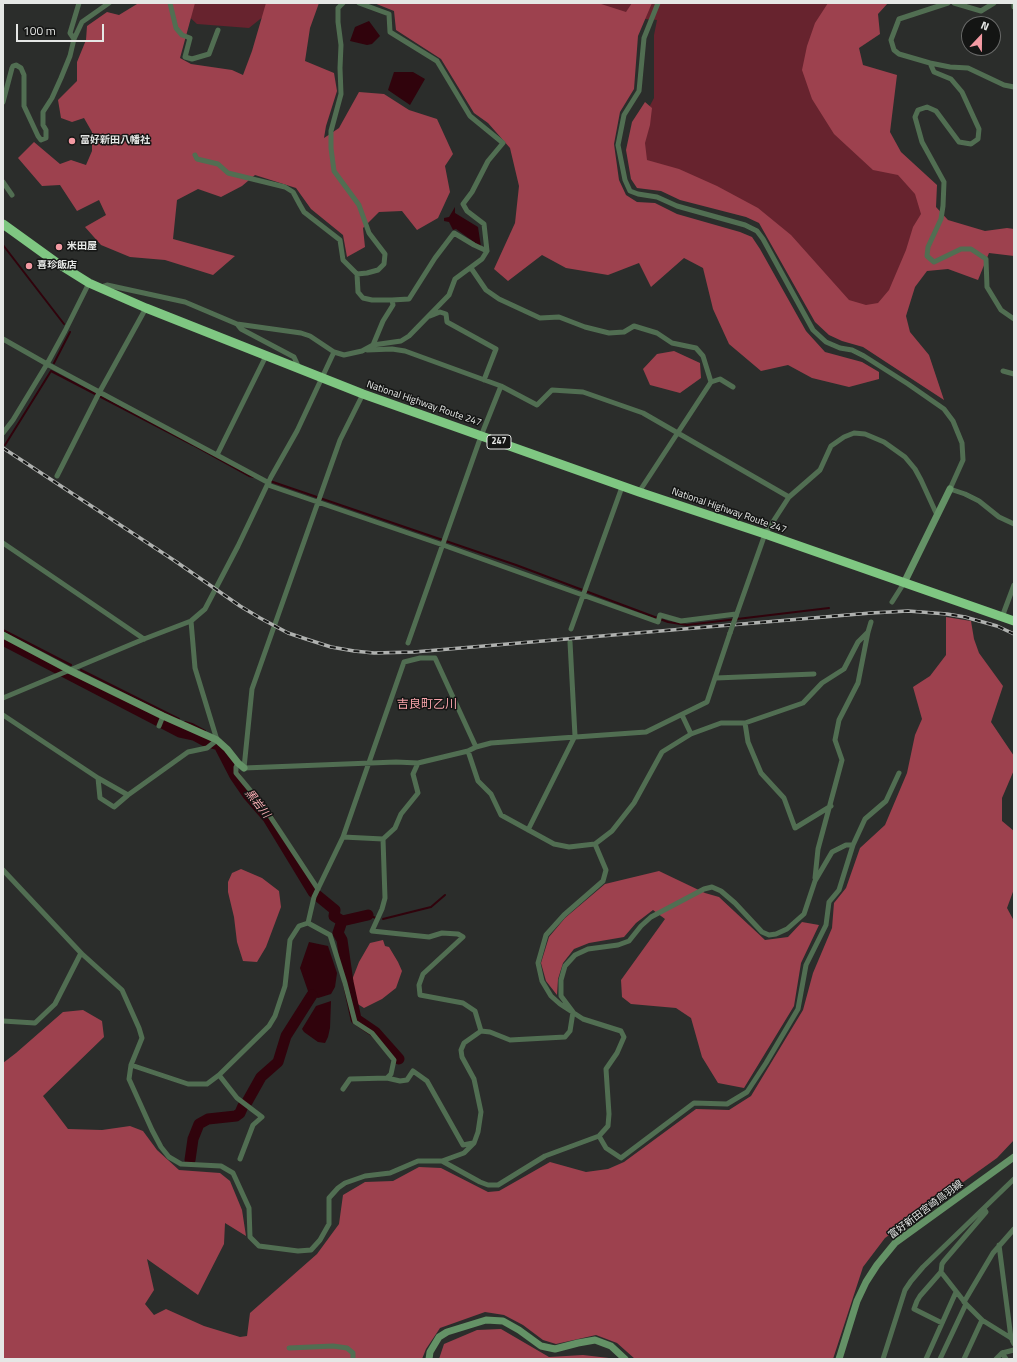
<!DOCTYPE html>
<html>
<head>
<meta charset="utf-8">
<style>
  body { margin:0 }
  #map { position:relative; width:1017px; height:1362px; overflow:hidden; background:#2b2d2b; font-family:"Titillium Web",sans-serif }
  canvas { display:block }
  .frame { position:absolute; inset:0; border:4px solid #e5e7e5; pointer-events:none }
  .north { position:absolute; left:961px; top:16px; width:40px; height:40px; box-sizing:border-box; background:#141514; border:1px solid #686968; border-radius:50%; rotate:22deg; font-size:11px; font-weight:700; line-height:16px; text-align:center; color:#e5e7e5 }
  .north::after { content:''; display:block; margin:auto; width:14px; height:18px; background:#f49aa3; clip-path:polygon(50% 0,100% 100%,50% 72%,0 100%) }
  .scale { position:absolute; left:16px; top:24px; width:88px; height:18px; box-sizing:border-box; border:2px solid #e5e7e5; border-top:0; padding-left:5px; font-size:12px; line-height:14px; white-space:nowrap; color:#e5e7e5; -webkit-text-stroke:3px #141514; paint-order:stroke }
</style>
</head>
<body>
<div id="map">
<canvas width="1017" height="1362"></canvas>
<div class="frame"></div>
<div class="north">N</div>
<div class="scale">100 m</div>
</div>
<script>
const ctx = document.querySelector('canvas').getContext('2d');
ctx.lineJoin = 'round';
function fillPath(path, color) { ctx.fillStyle = color; ctx.fill(path, 'evenodd'); }
const poly = rows => new Path2D(rows.map(r => 'M' + r).join(''));
function trace(path, color, width, dash) { ctx.strokeStyle = color; ctx.lineWidth = width; ctx.lineCap = dash ? 'butt' : 'round'; ctx.setLineDash(dash || []); ctx.stroke(path); }
function write(font, color, halo, rows, align = 'center') {
  ctx.font = font + ' "Titillium Web","Noto Sans JP",sans-serif'; ctx.lineWidth = 3; ctx.setLineDash([]); ctx.textBaseline = 'middle'; ctx.strokeStyle = halo; ctx.fillStyle = color; for (const [text, x, y, turn = 0] of rows) {
    ctx.save(); ctx.translate(x, y); ctx.rotate((+turn || 0) * Math.PI / 180); ctx.textAlign = isNaN(turn) ? turn : align; if (halo) ctx.strokeText(text, 0, 0); ctx.fillText(text, 0, 0); ctx.restore();
  }
}
fillPath(poly([
  [186,3,276,3,274,8,249,28,197,24,184,12],
  [583,3,836,3,900,170,921,191,927,214,911,253,880,308,847,305,755,212,642,167,646,113,654,98,654,35,657,20,622,17]
]), '#67232e');
fillPath(poly([
  [144,3,195,3,180,58,191,64,232,70,243,75,252,51,266,3,319,3,310,28,305,61,334,73,337,91,326,126,324,138,339,128,359,92,384,94,409,110,437,119,453,154,445,166,450,192,438,218,417,230,402,211,379,212,363,228,365,247,347,257,343,235,311,209,296,188,255,175,242,186,221,197,198,189,177,200,173,239,235,256,213,275,165,260,130,257,101,245,85,227,106,215,99,200,77,211,60,185,42,186,18,158,34,142,60,164,71,160,86,165,92,151,92,132,84,118,72,122,61,118,58,100,77,81,77,62,86,40,87,26,107,12,119,15,137,4],
  [374,3,598,3,626,12,632,3,652,3,638,36,634,89,620,112,614,144,619,180,626,195,637,202,655,203,677,214,740,232,752,237,760,249,806,331,825,352,862,362,879,372,879,379,849,387,812,378,788,365,761,371,729,344,713,309,703,268,684,258,651,287,639,263,608,275,566,268,542,255,508,281,494,269,515,223,519,186,510,148,488,123,474,113,441,59,396,30,394,11],
  [828,3,888,3,878,14,880,34,859,48,863,65,897,75,890,132,901,152,937,185,936,207,948,220,985,231,1007,228,1014,229,1014,256,989,253,978,280,948,269,927,271,915,287,906,316,910,332,929,355,944,400,863,347,842,341,829,335,815,322,759,223,746,217,680,200,661,191,637,188,631,179,626,150,632,122,645,102,652,108,650,125,645,143,647,160,679,169,717,186,758,208,791,235,849,300,866,305,878,303,889,290,906,250,913,227,921,214,915,194,898,175,873,170,834,134,812,99,802,70,807,46,815,23],
  [674,351,700,363,701,378,680,393,650,385,643,369,657,354],
  [946,617,971,621,974,639,979,653,1003,686,991,722,1014,756,1014,770,1002,798,1002,821,1014,831,1014,889,1007,908,1014,921,1014,1140,997,1158,885,1238,863,1267,833,1359,635,1359,617,1343,596,1335,556,1344,543,1340,523,1325,504,1315,485,1312,440,1328,426,1349,422,1359,3,1359,3,1063,16,1053,63,1012,83,1010,102,1021,104,1037,43,1096,68,1129,102,1130,130,1126,143,1131,157,1150,179,1170,220,1173,230,1181,242,1210,246,1236,225,1223,224,1244,198,1295,147,1259,154,1290,145,1304,154,1315,166,1309,204,1326,240,1337,247,1336,250,1313,317,1254,339,1224,343,1195,365,1182,393,1181,419,1167,441,1168,488,1192,499,1191,550,1162,586,1172,608,1169,624,1162,696,1109,729,1110,751,1096,803,1010,813,973,832,928,834,903,846,888,860,848,885,825,907,773,915,735,922,719,913,687,930,676,946,655],
  [241,869,262,878,279,891,281,907,266,947,257,962,243,961,237,942,234,917,228,892,228,882,232,873],
  [659,871,705,893,719,897,765,940,788,937,802,922,819,925,801,963,794,1006,744,1088,718,1083,702,1057,691,1018,676,1008,631,1004,622,997,621,980,665,919,653,910,636,923,624,937,589,943,574,949,563,963,558,979,557,995,546,981,541,963,549,937,565,918,605,884],
  [383,940,385,946,389,947,398,962,402,971,396,988,382,999,364,1008,353,1001,350,985,359,962,370,943],
  [501,1329,549,1357,583,1355,609,1358,609,1359,439,1359,444,1344,477,1330]
]), '#9d414e');
fillPath(poly([
  [369,21,380,36,372,44,367,45,350,41,355,27],
  [394,72,413,72,425,79,410,105,388,90],
  [455,207,455,213,478,227,481,247,456,229,453,230,449,222,444,221,444,218,449,217],
  [309,942,328,946,337,973,335,987,331,994,318,998,309,994,300,968],
  [331,1001,330,1028,328,1037,325,1043,318,1042,304,1032,302,1029,316,1006]
]), '#30030c');
trace(poly([
  [3,245,64,324],
  [54,363,70,332],
  [5,445,51,371,193,445,249,476,254,477],
  [270,481,516,565,668,622,687,625,829,608],
  [3,630,71,665],
  [81,670,179,719],
  [185,722,192,724,205,731],
  [368,915,376,918],
  [383,919,431,907,445,895]
]), '#30030c', 2);
trace(poly([
  [3,640,180,732,194,735,205,741,219,745,235,776,248,795,268,818,313,892,335,910,334,916,342,921,338,933,342,940,348,982,356,1019,375,1032,399,1059],
  [342,921,368,915],
  [247,1102,261,1077,278,1062,286,1036,312,995],
  [190,1160,193,1139,199,1124,208,1119,236,1116,240,1113,243,1106]
]), '#30030c', 11);
trace(poly([
  [170,3,176,28,182,35,190,38,185,57,192,59,209,54,218,30],
  [343,3,338,8,338,22,341,45,340,68,341,94,331,131,331,148,334,171,359,205,369,233,385,254,384,264,378,270,367,273,357,274],
  [658,3,644,38,639,91,624,115,618,145,625,180,630,191,638,194,657,197,677,206,745,225,757,231,763,239,813,330,826,342,840,348,852,350,864,356,908,384,944,409,953,421,962,443,963,460,950,489,965,494,979,501,999,517,1014,524],
  [948,3,899,19,891,40,894,50,899,54,930,63,950,67,968,68,1004,85,1014,87],
  [954,3,981,11,994,3],
  [1014,3,1014,7],
  [74,39,70,33,79,3],
  [930,63,934,72,951,79,962,92,979,129,978,139,971,144,959,142,936,111,927,107,918,110,915,117,922,142,944,182,943,206,941,219,928,247,927,256,934,262,961,249,971,249,986,259,987,287,1001,310,1014,319],
  [3,102,12,68,13,66,16,65,21,68,24,75,24,106,38,136,41,140,46,138,46,130,43,125,43,112,52,98,61,78,70,56,74,39,82,22,109,3],
  [195,155,197,159,218,164,228,173,285,187,293,192,300,205,304,212,340,240,343,260,357,274,358,292,363,298,372,300,392,300,393,305,383,321,373,345],
  [3,182,12,195],
  [471,268,486,290,499,299,540,318,559,317,585,327,609,333,624,332,634,326,657,333,672,343,696,348,703,356,711,382],
  [101,287,107,285,185,302,237,324,241,329,294,357,299,368],
  [392,300,409,299,435,258,454,233,474,245,487,251],
  [430,316,440,312,446,314,447,322,496,349,484,380],
  [237,324,301,333,310,336,334,352],
  [3,339,47,364,269,483],
  [367,350,392,349,405,351,501,386,537,405,552,390,583,392,643,413,789,497],
  [1003,371,1014,374],
  [363,394,340,440,252,689,244,768,396,762,418,763,468,751,476,747,491,743,646,732,707,702,730,633],
  [3,433,13,420,47,364,65,331,89,283],
  [217,455,266,356],
  [57,476,99,393,146,308],
  [268,485,443,545,658,622,660,615,681,621,736,614],
  [639,492,711,382,720,379,733,387],
  [3,543,144,639],
  [892,602,904,583],
  [736,616,765,534,789,497,820,470,831,446,844,437,854,433,865,434,884,442,905,457,915,469,921,480,937,515],
  [1002,617,1014,585],
  [571,629,622,487],
  [408,643,481,436,501,386],
  [716,678,814,674],
  [3,698,144,639,191,621,205,609,238,546,271,477,297,431,334,352,344,355,362,351,373,345,401,341,409,336,449,295,455,279,482,259,487,251,484,224,467,211,463,204,472,192,488,161,503,143,470,116,437,61,390,32,389,14,359,3],
  [3,715,98,778,128,795],
  [682,715,691,734],
  [745,723,748,742,761,773,784,798,795,828,831,806],
  [159,726,163,716],
  [468,751,478,781,491,794,501,815,554,844,569,847,595,844,612,831,634,803,662,752,691,734,721,723,745,723,803,703,822,683,844,669,858,642,868,632],
  [238,763,236,767,236,773,264,807,318,889],
  [98,778,100,798,114,807,128,795,188,752,207,748,217,740,195,668,191,621],
  [528,830,575,736,570,642],
  [343,837,383,839,385,898,382,909,372,931,429,937,442,933,458,934,463,937,423,974,419,985,420,995,463,1003,475,1011,481,1031],
  [383,839,395,828,401,814,418,793,413,774,418,763],
  [853,845,865,819,886,801,899,773],
  [3,870,81,953,122,990,139,1028,142,1038,131,1065,129,1079,152,1130,161,1147,169,1157,181,1164,221,1166,233,1173,249,1208,250,1237,259,1246,298,1251,311,1250,320,1240,329,1224,329,1198,338,1188,345,1183,365,1176,390,1173,418,1161,442,1161,464,1153,474,1143,478,1132,481,1112,474,1079,462,1057,461,1050,464,1043,481,1031,490,1032,510,1040,565,1037,570,1031,573,1012,561,996,561,980,565,966,575,955,588,949,618,945,629,941,641,926,651,917,704,889,712,887,721,891,735,903,762,932,769,935,776,934,787,929,804,914,815,881,832,852,846,845,853,845,839,890,829,902,826,925,806,965,798,1009,766,1063,747,1092,727,1104,694,1103,621,1158,606,1148,599,1136],
  [815,878,818,849,842,760,835,740,839,720,858,683,868,632,871,622],
  [308,923,330,935,345,983,355,1022,372,1033,394,1060,391,1074,387,1078,350,1079,343,1089],
  [3,1021,35,1023,55,1004,81,953],
  [131,1065,188,1084,207,1084,219,1075,269,1026,275,1016,285,986,290,940,299,926,308,923,314,897,343,837,404,662,420,658,435,658,476,747],
  [219,1075,237,1098,262,1117,253,1125,240,1159],
  [387,1078,400,1081,407,1080,413,1071,427,1081,463,1145,473,1143],
  [442,1161,480,1182,488,1185,498,1185,545,1156,599,1136,608,1126,609,1114,606,1069,617,1053,624,1037,621,1031,583,1019,560,1004,551,996,542,981,538,963,546,935,564,915,603,881,606,870,595,844],
  [984,1209,986,1212,944,1261,942,1264,941,1272,966,1304,982,1320,1011,1338,1014,1344],
  [999,1245,1011,1338],
  [941,1272,920,1296,917,1301,914,1309,942,1323],
  [964,1302,993,1253,1014,1229],
  [289,1348,333,1346,347,1348,353,1353,353,1359],
  [1002,1353,1006,1359],
  [883,1359,905,1290,911,1281,923,1267,1014,1179],
  [926,1359,956,1292],
  [940,1359,966,1304],
  [964,1359,982,1320],
  [996,1359,1002,1353,1014,1350]
]), '#516e52', 5);
trace(poly([
  [904,583,950,489],
  [3,635,69,670,163,716,217,740,227,749,238,763,244,768],
  [429,1359,430,1352,439,1337,447,1332,486,1320,503,1321,519,1330,541,1346,555,1349,578,1343,595,1340,611,1346,625,1359],
  [839,1359,857,1301,866,1282,877,1265,895,1243,1014,1157]
]), '#649266', 7);
trace(poly([
  [3,224,57,263,89,283,146,308,363,394,639,492,765,534,1014,621]
]), '#7fc782', 9);
const rail = poly([
  [3,448,175,561,240,606,260,618,288,633,306,639,331,647,354,651,374,653,414,652,871,613,908,611,947,614,965,617,997,626,1014,634]
]);
trace(rail, '#afb1af', 3.5);
trace(rail, '#141514', 2, [6]);
trace(poly([
  [730,633,736,616]
]), '#516e52', 5);
for (const [x, y, r, color] of [
  [72,141,4,"#f49aa3"],
  [59,247,4,"#f49aa3"],
  [29,266,4,"#f49aa3"]
]) { const dot = new Path2D(); dot.arc(x, y, r, 0, 2 * Math.PI); ctx.fillStyle = color; ctx.fill(dot); trace(dot, '#141514', 1.5); }
for (const [x, y, w] of [
  [499,442,24]
]) { const box = new Path2D(); box.roundRect(x - w / 2, y - 7, w, 14, 3); ctx.fillStyle = '#141514'; ctx.fill(box); trace(box, '#e5e7e5', 1); }
write('bold 9px', '#e5e7e5', null, [
  ["247",499,442]
]);
write('bold 10px', '#e5e7e5', '#141514', [
  ["富好新田八幡社",80,141],
  ["米田屋",67,247],
  ["喜珍飯店",37,266]
], 'left');
write('10px', '#e5e7e5', '#141514', [
  ["National Highway Route 247",424,404,19],
  ["National Highway Route 247",729,511,19],
  ["富好新田宮崎鳥羽線",926,1210,-37]
]);
write('italic 11px', '#feb0b7', '#141514', [
  ["黒岩川",257,804,52]
]);
write('12px', '#f8a4ab', '#141514', [
  ["吉良町乙川",427,705]
]);
</script>
</body>
</html>
